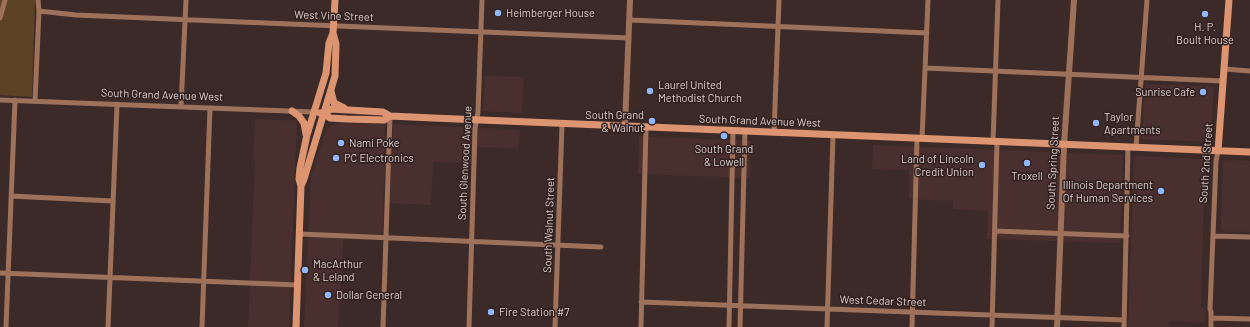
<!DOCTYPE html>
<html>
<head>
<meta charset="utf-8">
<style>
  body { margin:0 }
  canvas { display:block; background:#3c2a29 }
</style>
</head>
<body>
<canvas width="1250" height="327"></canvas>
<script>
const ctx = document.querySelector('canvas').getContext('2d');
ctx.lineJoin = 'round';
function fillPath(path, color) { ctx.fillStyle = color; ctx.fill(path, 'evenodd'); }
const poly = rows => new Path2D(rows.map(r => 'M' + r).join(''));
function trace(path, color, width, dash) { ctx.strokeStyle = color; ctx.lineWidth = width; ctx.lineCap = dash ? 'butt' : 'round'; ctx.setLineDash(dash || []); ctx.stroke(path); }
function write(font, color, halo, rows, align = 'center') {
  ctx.font = font + ' Barlow,sans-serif'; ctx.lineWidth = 3; ctx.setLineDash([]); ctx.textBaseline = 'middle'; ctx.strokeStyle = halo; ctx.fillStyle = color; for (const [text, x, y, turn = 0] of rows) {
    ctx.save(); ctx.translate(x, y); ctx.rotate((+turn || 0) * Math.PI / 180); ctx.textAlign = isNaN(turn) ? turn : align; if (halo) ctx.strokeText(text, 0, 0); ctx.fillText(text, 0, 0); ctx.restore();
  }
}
fillPath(poly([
  [485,76,524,77,522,113,483,111],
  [1145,84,1214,87,1210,142,1142,139],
  [255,119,297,121,289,327,248,327,255,159,253,159],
  [335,123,384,124,385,125,383,232,381,234,378,234,344,233,338,327,304,327,311,175,326,130],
  [393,124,520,130,519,148,471,147,471,163,433,162,431,205,390,203],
  [639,136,751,141,750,178,638,174],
  [873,145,1123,155,1120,243,987,239,988,211,953,209,953,201,909,199,909,170,872,169],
  [1134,156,1207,159,1204,196,1201,307,1205,310,1205,322,1169,321,1168,327,1128,327],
  [1223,160,1250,161,1250,232,1221,231]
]), '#492f2e');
fillPath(poly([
  [0,0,35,0,32,97,0,95]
]), '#5b4324');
trace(poly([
  [39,11,76,15,193,20,629,38],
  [0,18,5,0],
  [630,20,927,33],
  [925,68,1223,81],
  [1224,69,1250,71],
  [0,100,314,112],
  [35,101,39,11,38,0],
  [181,107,186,0],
  [774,133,779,0],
  [922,139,928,0],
  [993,142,998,0],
  [1136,147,1147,0],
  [11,196,112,201],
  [995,231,1127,236],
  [300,234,601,247],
  [1213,236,1250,237],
  [0,273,298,285],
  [641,302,1124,320],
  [1211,318,1250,319],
  [6,327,15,100],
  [108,327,117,105],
  [202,327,210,108],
  [383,327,390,116],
  [469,327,475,129,478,112,482,0],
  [555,327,562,124],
  [641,327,646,127],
  [729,327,733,131],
  [740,327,745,131],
  [827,327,833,135],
  [912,327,917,138],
  [992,327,997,142],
  [1124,327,1128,147],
  [1211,327,1211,312,1210,309,1216,161,1218,151]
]), '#9e715b', 5);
trace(poly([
  [625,126,630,0],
  [1057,327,1064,145,1074,0]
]), '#9e715b', 6);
trace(poly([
  [331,91,334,103,344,108],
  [292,111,299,116,304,123,306,134],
  [320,113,324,113,330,118,347,119,384,120,390,116],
  [324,113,331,109,383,112,390,116,433,118,1250,152],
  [1218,151,1229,0],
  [301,186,304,179,335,76,336,44,333,33],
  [296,327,301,186,299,179,300,168,307,135,326,73,329,43,333,33,335,0]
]), '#dd9571', 7);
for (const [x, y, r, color] of [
  [498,13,4,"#90b8fd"],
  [1205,14,4,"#90b8fd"],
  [650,91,4,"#90b8fd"],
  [1203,92,4,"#90b8fd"],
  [652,121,4,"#90b8fd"],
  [1096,123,4,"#90b8fd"],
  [724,136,4,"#90b8fd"],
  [341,143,4,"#90b8fd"],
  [336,158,4,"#90b8fd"],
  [1027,163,4,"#90b8fd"],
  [982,165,4,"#90b8fd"],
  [1161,191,4,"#90b8fd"],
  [305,270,4,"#90b8fd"],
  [328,295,4,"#90b8fd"],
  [491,312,4,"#90b8fd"]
]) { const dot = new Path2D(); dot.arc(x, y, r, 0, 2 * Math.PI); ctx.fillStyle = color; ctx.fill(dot); trace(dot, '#32201f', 1.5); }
write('11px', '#dcd0cf', '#32201f', [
  ["Heimberger House",506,13],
  ["H. P.",1205,27,"center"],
  ["Boult House",1205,40,"center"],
  ["Laurel United",658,85],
  ["Methodist Church",658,98],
  ["Sunrise Cafe",1195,92,"right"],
  ["South Grand",644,115,"right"],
  ["& Walnut",644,128,"right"],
  ["Taylor",1104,117],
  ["Apartments",1104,130],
  ["Nami Poke",349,143],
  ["South Grand",724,149,"center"],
  ["& Lowell",724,162,"center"],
  ["PC Electronics",344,158],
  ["Land of Lincoln",974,159,"right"],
  ["Credit Union",974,172,"right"],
  ["Troxell",1027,176,"center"],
  ["Illinois Department",1153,185,"right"],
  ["Of Human Services",1153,198,"right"],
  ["MacArthur",313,264],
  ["& Leland",313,277],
  ["Dollar General",336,295],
  ["Fire Station #7",499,312]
], 'left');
write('11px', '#dcd0cf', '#32201f', [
  ["West Vine Street",334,16,2],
  ["South Grand Avenue West",162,95,2],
  ["South Grand Avenue West",760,121,2],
  ["South Glenwood Avenue",465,163,-87],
  ["South Spring Street",1053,163,-87],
  ["South 2nd Street",1206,163,-86],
  ["South Walnut Street",549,225,-88],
  ["West Cedar Street",883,301,2]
]);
</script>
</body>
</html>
